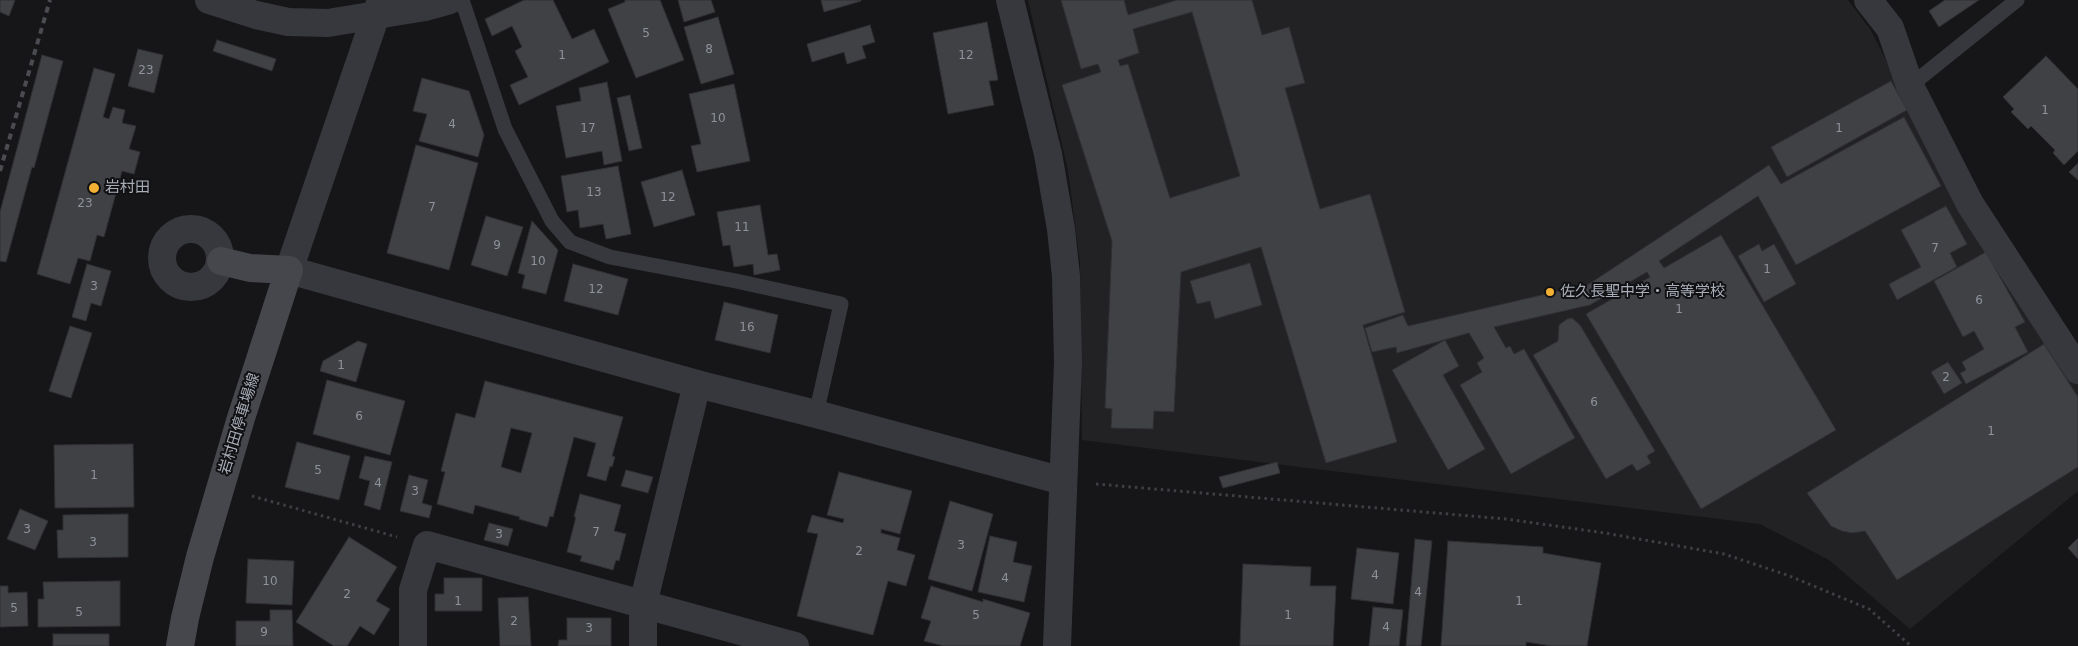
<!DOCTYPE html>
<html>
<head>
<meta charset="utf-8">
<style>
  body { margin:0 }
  canvas { display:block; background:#161618 }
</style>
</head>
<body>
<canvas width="2078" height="646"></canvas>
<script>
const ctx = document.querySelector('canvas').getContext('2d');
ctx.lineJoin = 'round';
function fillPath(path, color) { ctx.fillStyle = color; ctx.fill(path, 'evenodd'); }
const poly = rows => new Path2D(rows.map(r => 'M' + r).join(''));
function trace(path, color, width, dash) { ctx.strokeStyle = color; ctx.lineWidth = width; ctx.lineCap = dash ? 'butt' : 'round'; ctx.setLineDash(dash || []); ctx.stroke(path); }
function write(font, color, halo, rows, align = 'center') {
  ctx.font = font + ' "DejaVu Sans","Noto Sans JP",sans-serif'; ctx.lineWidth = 4; ctx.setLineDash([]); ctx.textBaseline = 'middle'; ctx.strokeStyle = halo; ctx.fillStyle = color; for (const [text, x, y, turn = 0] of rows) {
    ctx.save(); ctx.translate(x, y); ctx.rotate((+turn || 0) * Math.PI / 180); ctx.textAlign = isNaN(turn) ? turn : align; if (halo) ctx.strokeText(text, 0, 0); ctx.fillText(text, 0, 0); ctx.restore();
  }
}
fillPath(poly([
  [1028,0,1848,0,1870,29,1957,198,2078,383,2078,491,1910,629,1829,560,1760,524,1082,440,1080,263,1068,170]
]), '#222225');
const building = poly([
  [0,0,15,0,9,16,0,12,0,0],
  [524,0,553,0,572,39,594,29,609,62,519,105,510,85,528,77,515,51,522,47,512,26,492,36,485,19,524,0],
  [625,0,660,0,684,60,636,78,608,9,625,2,625,0],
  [678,0,711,0,715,12,684,22,678,0],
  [821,0,861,0,861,1,824,12,821,0],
  [1061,0,1124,0,1128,15,1177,0,1252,0,1262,35,1289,27,1305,83,1285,88,1320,209,1370,194,1405,312,1363,325,1397,442,1326,463,1261,247,1181,272,1174,412,1154,411,1153,429,1111,428,1112,409,1105,408,1112,241,1062,85,1101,72,1098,64,1081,69,1061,0],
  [1192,12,1240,176,1170,198,1128,64,1120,66,1118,60,1139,53,1133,29,1192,12],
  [1945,0,1979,0,1939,27,1929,11,1945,0],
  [718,17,734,74,701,84,684,27,718,17],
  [987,22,998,80,989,81,994,105,948,114,933,33,987,22],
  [870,25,875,42,862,46,866,58,847,64,844,52,812,62,807,44,870,25],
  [217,40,276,59,272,71,213,51,217,40],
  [138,49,163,55,154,93,128,86,138,49],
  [42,55,63,61,34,168,32,167,6,262,0,261,0,212,42,55],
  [2046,56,2078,89,2078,151,2064,165,2053,153,2055,150,2031,126,2028,129,2011,112,2014,109,2003,97,2046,56],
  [94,68,115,74,103,117,109,119,113,107,125,110,122,123,136,126,129,149,140,152,134,174,122,171,104,237,97,235,90,261,78,258,70,284,37,274,94,68],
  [422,78,469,91,484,135,478,157,419,141,427,114,413,111,422,78],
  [1891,81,1907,110,1787,177,1771,147,1891,81],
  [607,82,622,161,604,165,602,151,566,158,556,106,581,101,579,88,607,82],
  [734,84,750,161,697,172,691,146,701,144,689,94,734,84],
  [630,95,642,148,629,151,617,98,630,95],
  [1904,117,1941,186,1796,265,1758,196,1659,261,1664,268,1721,235,1836,430,1701,509,1586,314,1650,277,1647,272,1590,305,1494,327,1506,348,1510,346,1514,354,1524,349,1575,438,1511,474,1460,385,1482,372,1477,363,1484,358,1469,333,1397,353,1396,347,1372,352,1365,328,1403,315,1408,326,1589,284,1769,165,1781,184,1904,117],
  [416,145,478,163,449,270,387,253,416,145],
  [2078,163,2078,180,2069,172,2078,163],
  [618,166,631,234,606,239,603,224,580,228,578,210,567,212,561,176,618,166],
  [682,170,695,215,654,227,641,182,682,170],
  [760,205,768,255,777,254,780,270,754,275,753,264,734,267,730,245,723,246,717,212,760,205],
  [1946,206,1967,244,1950,253,1957,267,1897,300,1889,284,1921,267,1901,230,1946,206],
  [486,216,523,227,507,276,471,265,486,216],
  [532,221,558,250,546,294,522,288,525,275,518,273,532,221],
  [1759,244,1762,251,1774,244,1796,284,1764,302,1738,256,1759,244],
  [1986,252,2025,322,2015,327,2028,352,1966,384,1960,373,1966,370,1962,362,1984,349,1974,331,1963,337,1934,281,1986,252],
  [1250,263,1262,305,1215,319,1210,301,1197,304,1190,281,1250,263],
  [87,264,111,271,101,306,91,303,86,321,72,317,87,264],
  [573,264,628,279,618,315,564,301,573,264],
  [724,302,778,315,770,353,715,340,724,302],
  [1572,318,1580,325,1655,451,1647,456,1651,463,1637,471,1632,464,1606,479,1533,355,1558,341,1559,325,1567,319,1572,318],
  [70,326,92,333,71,398,49,391,70,326],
  [1445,340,1459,366,1443,375,1485,449,1448,470,1392,370,1445,340],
  [358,341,367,344,356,382,320,371,323,361,358,341],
  [2044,344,2078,397,2078,467,1897,580,1865,531,1852,533,1842,531,1831,526,1807,493,2044,344],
  [1948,362,1962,383,1944,394,1931,372,1948,362],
  [327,380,405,401,390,455,313,434,327,380],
  [485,381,623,417,612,456,615,457,612,467,610,466,606,481,587,476,596,443,574,437,553,517,550,516,547,527,519,519,520,517,475,505,473,514,437,504,445,472,441,471,456,413,475,418,485,381],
  [511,428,532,433,521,473,501,467,511,428],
  [297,442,350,456,339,500,285,487,297,442],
  [133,444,134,507,55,508,54,445,133,444],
  [365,456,392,462,380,510,364,505,370,481,359,478,365,456],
  [1277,462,1280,473,1223,488,1219,477,1277,462],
  [626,470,653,477,648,493,621,486,626,470],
  [839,472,912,491,900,534,881,529,881,533,900,538,897,550,915,555,906,586,888,581,873,635,797,616,818,534,807,532,812,515,843,523,844,519,827,515,839,472],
  [409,475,428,480,422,503,432,506,429,518,400,511,409,475],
  [580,494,621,505,614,531,626,534,619,561,616,560,613,570,580,561,582,556,567,552,576,517,574,517,580,494],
  [950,501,993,514,972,591,928,579,950,501],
  [20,509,48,521,35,550,7,539,20,509],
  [128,514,128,557,58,558,57,530,63,530,63,515,128,514],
  [489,523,513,529,508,546,484,540,489,523],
  [990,536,1017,542,1013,562,1032,566,1024,602,978,592,990,536],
  [349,537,397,567,376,601,390,609,374,635,360,626,347,646,334,646,296,622,349,537],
  [2078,538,2078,559,2068,548,2078,538],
  [1415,539,1432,541,1421,646,1406,646,1415,539],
  [1448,541,1543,547,1543,553,1601,563,1587,646,1552,646,1526,642,1526,646,1441,646,1448,541],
  [1357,548,1399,553,1393,604,1351,599,1357,548],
  [248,559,294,561,292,605,246,603,248,559],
  [1243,564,1311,567,1310,586,1336,586,1333,646,1240,646,1243,564],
  [444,578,482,578,482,611,435,611,435,594,444,594,444,578],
  [120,581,120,626,38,627,38,599,44,599,43,582,120,581],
  [0,586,8,586,8,593,27,592,28,626,0,627,0,586],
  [931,586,983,602,983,599,1030,613,1020,646,944,646,924,641,931,621,921,618,931,586],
  [528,597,531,646,500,646,498,598,528,597],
  [1373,607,1403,610,1399,646,1369,646,1373,607],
  [270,610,292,610,293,646,236,646,236,621,270,621,270,610],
  [567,618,611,618,611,646,558,646,559,640,567,640,567,618],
  [53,634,109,634,109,646,53,646,53,634]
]);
fillPath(building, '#404145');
trace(building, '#303034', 1);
trace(poly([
  [1096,484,1506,519,1605,533,1724,554,1787,575,1869,609,1911,646],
  [252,496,397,537]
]), '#3d3f44', 3, [2.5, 4]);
trace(poly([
  [462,0,505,129,552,221,570,242,610,257,736,281,841,304,816,414],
  [1910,86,2017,0]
]), '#37383d', 15);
trace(poly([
  [209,0,256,15,288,22,328,23,425,7,450,0],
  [1010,0,1048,154,1061,229,1066,276,1068,362,1057,646],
  [1868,0,1890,28,1910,86,1970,204,2078,370],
  [413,646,413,590,427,545,795,646],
  [643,646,643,604,697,384]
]), '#37383d', 28);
trace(poly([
  [381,0,289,270,697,384,816,414,1063,481],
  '162 258a29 29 0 1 1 58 0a29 29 0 1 1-58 0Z'
]), '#37383d', 28);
trace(poly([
  [180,646,185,618,200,557,241,418,289,270,250,268,221,261]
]), '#45474d', 28);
trace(poly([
  [0,171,50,0]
]), '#4a4c52', 4, [6, 5]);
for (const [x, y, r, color] of [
  [94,188,6,"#f2b134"],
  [1550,292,5,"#f2b134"]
]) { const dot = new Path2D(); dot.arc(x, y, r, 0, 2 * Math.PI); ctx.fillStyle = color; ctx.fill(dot); trace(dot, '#111113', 2); }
write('12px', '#8e929b', null, [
  ["5",646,34],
  ["8",709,50],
  ["1",562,56],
  ["12",966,56],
  ["23",146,71],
  ["1",2045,111],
  ["10",718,119],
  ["4",452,125],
  ["17",588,129],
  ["1",1839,129],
  ["13",594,193],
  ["12",668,198],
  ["23",85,204],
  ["7",432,208],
  ["11",742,228],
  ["9",497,246],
  ["7",1935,249],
  ["10",538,262],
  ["1",1767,270],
  ["3",94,287],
  ["12",596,290],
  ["6",1979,301],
  ["1",1679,310],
  ["16",747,328],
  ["1",341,366],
  ["2",1946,378],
  ["6",1594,403],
  ["6",359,417],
  ["1",1991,432],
  ["5",318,471],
  ["1",94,476],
  ["4",378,484],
  ["3",415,492],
  ["3",27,530],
  ["7",596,533],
  ["3",499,535],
  ["3",93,543],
  ["3",961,546],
  ["2",859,552],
  ["4",1375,576],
  ["4",1005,579],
  ["10",270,582],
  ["4",1418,593],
  ["2",347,595],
  ["1",458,602],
  ["1",1519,602],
  ["5",14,609],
  ["5",79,613],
  ["5",976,616],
  ["1",1288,616],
  ["2",514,622],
  ["4",1386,628],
  ["3",589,629],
  ["9",264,633]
]);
write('15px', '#a8adb8', '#111113', [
  ["岩村田",105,188],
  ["佐久長聖中学・高等学校",1560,292]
], 'left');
write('15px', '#a8adb8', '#111113', [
  ["岩村田停車場線",240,424,-73]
]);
</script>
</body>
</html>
